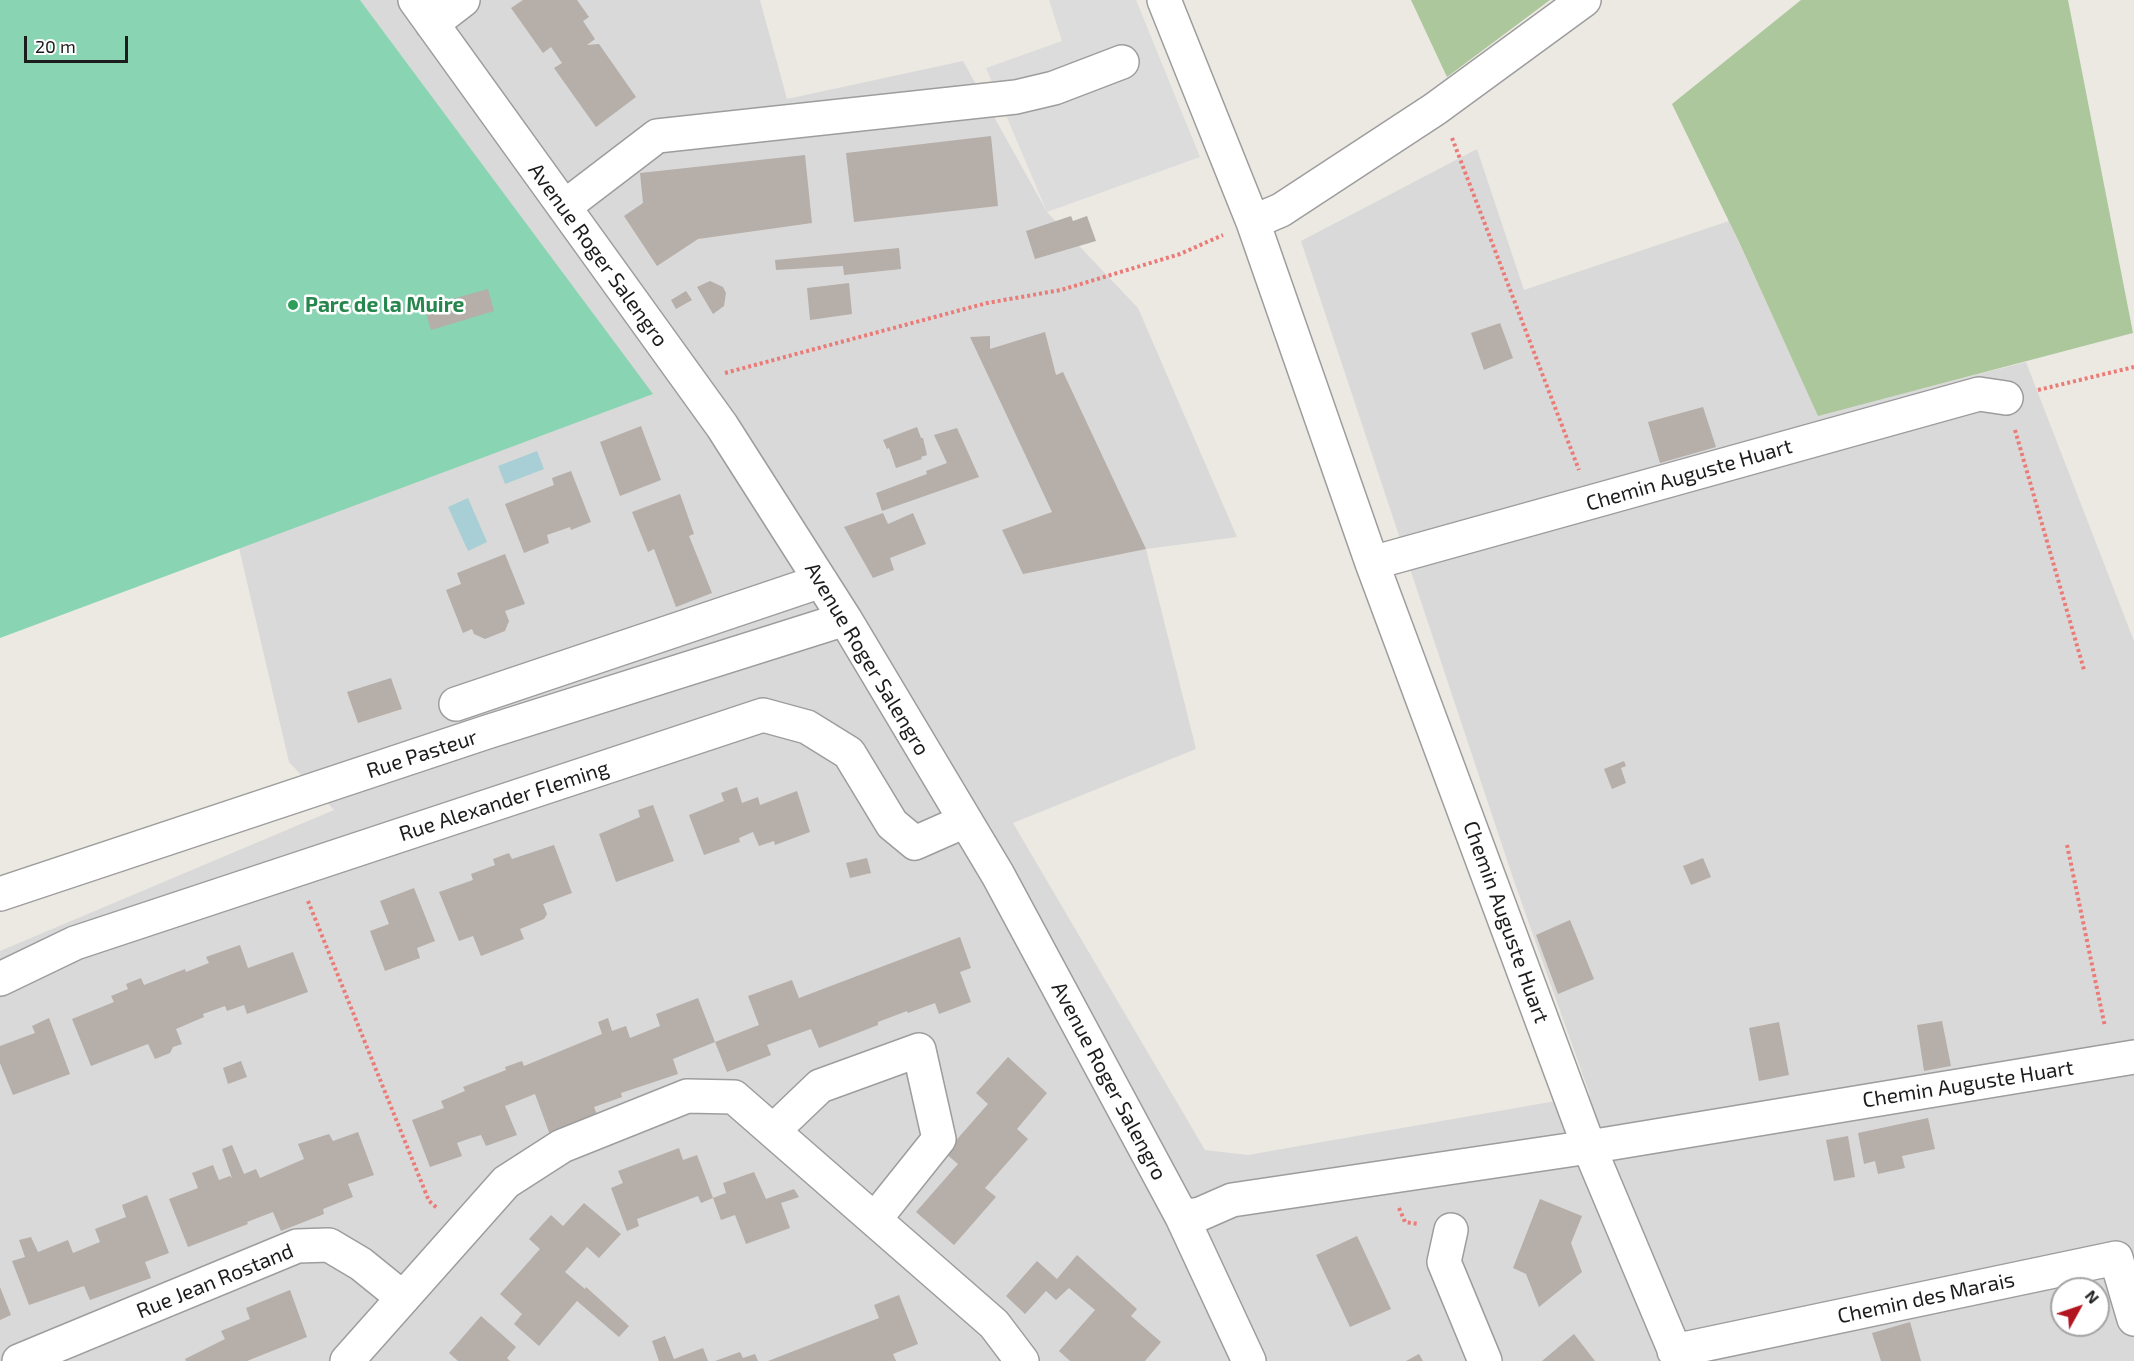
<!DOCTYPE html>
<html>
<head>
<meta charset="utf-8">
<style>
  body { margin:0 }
  #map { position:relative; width:2134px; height:1361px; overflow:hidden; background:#ece9e3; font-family:"Exo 2",sans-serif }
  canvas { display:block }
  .north { position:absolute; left:2050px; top:1277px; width:60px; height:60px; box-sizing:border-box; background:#fff; border:2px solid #a4a4a4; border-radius:50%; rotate:50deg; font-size:16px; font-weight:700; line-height:24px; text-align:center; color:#1c1c1c }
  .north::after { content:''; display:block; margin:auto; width:21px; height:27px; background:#b3151f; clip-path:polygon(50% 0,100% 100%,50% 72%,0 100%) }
  .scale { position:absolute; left:24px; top:36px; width:104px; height:27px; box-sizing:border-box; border:3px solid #1c1c1c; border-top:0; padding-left:8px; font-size:18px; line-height:21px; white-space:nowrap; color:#1c1c1c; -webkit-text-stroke:4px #fff; paint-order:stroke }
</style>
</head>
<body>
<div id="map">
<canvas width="2134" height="1361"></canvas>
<div class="north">N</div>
<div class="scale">20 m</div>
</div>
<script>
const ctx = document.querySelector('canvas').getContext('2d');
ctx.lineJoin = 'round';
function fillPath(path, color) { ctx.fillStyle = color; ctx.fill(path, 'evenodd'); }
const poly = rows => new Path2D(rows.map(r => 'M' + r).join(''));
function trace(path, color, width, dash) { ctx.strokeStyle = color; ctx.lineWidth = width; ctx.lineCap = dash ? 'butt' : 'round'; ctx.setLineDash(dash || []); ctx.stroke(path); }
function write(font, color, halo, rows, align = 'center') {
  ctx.font = font + ' "Exo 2",sans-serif'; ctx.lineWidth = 5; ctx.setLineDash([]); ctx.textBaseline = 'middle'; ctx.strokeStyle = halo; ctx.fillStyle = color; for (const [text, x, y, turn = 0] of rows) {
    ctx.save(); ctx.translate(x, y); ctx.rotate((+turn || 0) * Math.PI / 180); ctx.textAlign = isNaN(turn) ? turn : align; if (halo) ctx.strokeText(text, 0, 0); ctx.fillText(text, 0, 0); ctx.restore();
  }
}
fillPath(poly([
  [360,0,760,0,787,99,963,61,1047,212,1138,308,1237,537,1146,549,1196,749,1013,823,1205,1150,1248,1155,1590,1095,1515,884,1301,241,1477,149,1524,290,1729,221,1818,415,2026,362,2134,641,2134,1361,0,1361,0,951,334,810,289,762,239,548,652,394],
  [2062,1289,2098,1289,2098,1325,2062,1325]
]), '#dad9d9');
fillPath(poly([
  [1411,0,1550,0,1447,77],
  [1801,0,2068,0,2133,333,1818,416,1739,242,1672,104]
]), '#acc79c');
fillPath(poly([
  [0,0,360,0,653,394,0,638]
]), '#89d4b2');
fillPath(poly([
  [1049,0,1136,0,1200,157,1047,212,986,68,1062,41]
]), '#dcdcdc');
fillPath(poly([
  [537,451,544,469,505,484,498,466],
  [468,498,487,542,468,551,448,507]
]), '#a8ced6');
fillPath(poly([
  [523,0,577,0,589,17,583,21,595,39,587,45,599,44,636,97,596,127,554,68,562,63,551,47,543,53,511,8],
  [991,136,998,206,854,222,846,153],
  [805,155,812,223,698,239,657,266,624,216,643,203,640,173],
  [1071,216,1073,221,1087,216,1096,241,1035,259,1026,231],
  [899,248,901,269,844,275,843,266,776,270,775,260],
  [710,281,723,287,726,293,724,306,713,314,697,287],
  [849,283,852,314,810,320,807,288],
  [488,289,494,311,431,330,424,307],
  [686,291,692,300,676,309,671,300],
  [1500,323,1513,358,1484,370,1471,333],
  [1045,332,1056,375,1063,372,1146,549,1023,574,1002,530,1052,512,970,337,990,336,990,349],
  [1703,407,1716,447,1660,463,1648,422],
  [641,426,661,480,620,496,600,442],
  [917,427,921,438,923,438,927,455,921,457,922,459,896,468,889,448,887,449,883,440],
  [957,428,979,477,882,511,876,493,927,474,926,471,947,463,934,435],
  [571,471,591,522,571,530,570,527,547,535,549,543,524,553,505,504,554,485,552,478],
  [680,494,694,534,689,536,712,593,676,607,654,549,648,552,632,512],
  [883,513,888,524,913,513,926,544,890,558,894,570,873,578,844,527],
  [505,554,525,604,505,611,509,621,505,631,485,639,474,634,472,629,463,633,446,590,461,584,457,573],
  [391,678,402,709,358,723,347,692],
  [1624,761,1626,766,1621,768,1626,783,1612,789,1604,769],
  [737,787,742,803,758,797,760,805,797,791,810,832,775,845,774,841,759,846,753,832,739,838,740,842,704,855,689,815,724,801,721,793],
  [653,805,674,861,616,882,599,834,640,817,638,810],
  [554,845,572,893,543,904,547,914,544,919,520,929,524,939,481,956,473,936,459,941,439,892,473,880,471,874,495,865,493,859,509,853,512,859],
  [867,858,871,873,850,878,846,863],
  [1703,858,1711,877,1691,885,1683,866],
  [414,888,435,941,417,948,420,958,385,971,370,931,389,924,380,901],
  [1570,920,1594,979,1558,994,1536,935],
  [960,937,971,968,960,972,971,1002,939,1014,935,1003,908,1013,907,1011,878,1022,878,1025,819,1048,811,1029,767,1045,771,1055,727,1072,715,1042,673,1059,678,1074,621,1093,622,1097,594,1107,598,1117,550,1135,535,1094,505,1106,517,1135,486,1146,481,1135,468,1139,457,1143,462,1156,430,1167,412,1120,444,1108,441,1101,465,1091,463,1087,506,1070,505,1067,522,1061,524,1066,602,1034,598,1022,608,1018,612,1031,626,1026,630,1038,660,1026,656,1014,698,998,715,1042,759,1025,748,996,792,980,799,998],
  [240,945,248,968,293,952,308,992,247,1014,244,1005,227,1011,225,1006,203,1014,204,1017,176,1029,182,1044,173,1047,170,1053,155,1059,148,1044,91,1066,72,1019,114,1002,111,996,128,989,126,984,141,978,144,985,185,969,186,972,209,963,206,957],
  [49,1018,70,1074,13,1095,0,1063,0,1046,35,1033,32,1026],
  [1942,1021,1951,1066,1924,1071,1917,1025],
  [1779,1022,1789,1075,1759,1081,1749,1028],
  [1008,1057,1047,1093,1017,1129,1028,1139,985,1188,996,1197,954,1245,916,1212,958,1164,945,1153,988,1104,976,1093],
  [241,1061,247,1077,228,1084,223,1068],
  [1928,1118,1935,1149,1902,1156,1905,1168,1878,1174,1875,1161,1864,1164,1858,1133],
  [358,1132,374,1175,348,1184,353,1197,323,1209,324,1214,281,1231,273,1212,247,1222,248,1224,188,1247,169,1199,198,1188,192,1173,213,1165,219,1180,230,1176,232,1178,222,1149,232,1145,244,1174,256,1169,260,1178,304,1159,298,1144,329,1134,333,1141],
  [1848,1136,1855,1177,1834,1181,1826,1140],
  [679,1148,683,1160,697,1155,713,1198,701,1203,698,1196,637,1219,639,1226,627,1231,611,1188,623,1183,618,1171],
  [754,1172,766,1199,794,1189,799,1197,781,1203,790,1228,746,1244,735,1215,721,1220,713,1198,726,1193,723,1183],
  [147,1195,169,1253,145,1262,151,1278,90,1300,84,1286,29,1305,12,1261,25,1257,19,1240,31,1237,38,1252,68,1240,73,1253,100,1242,95,1229,126,1217,122,1205],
  [1540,1199,1582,1216,1571,1243,1582,1272,1539,1307,1526,1274,1513,1268],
  [584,1203,621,1234,599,1258,587,1247,565,1272,585,1289,586,1287,629,1326,619,1337,577,1301,539,1346,514,1324,522,1314,500,1294,540,1249,529,1239,551,1215,563,1226],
  [1357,1236,1391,1309,1350,1327,1316,1255],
  [1077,1255,1137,1309,1131,1316,1161,1342,1145,1361,1070,1361,1059,1351,1095,1310,1069,1288,1056,1300,1046,1291,1025,1314,1006,1296,1037,1261,1057,1279],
  [0,1287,11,1315,0,1320],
  [290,1290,307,1337,247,1361,186,1361,185,1359,225,1339,221,1331,250,1319,246,1308],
  [899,1295,918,1344,893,1354,896,1361,768,1361,879,1318,874,1305],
  [481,1316,516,1347,507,1358,510,1361,458,1361,449,1353],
  [1910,1322,1921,1361,1881,1361,1872,1333],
  [1574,1334,1595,1361,1542,1361],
  [665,1336,674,1359,703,1348,708,1361,659,1361,652,1341],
  [740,1352,743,1358,755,1354,758,1361,715,1361],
  [1419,1354,1423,1361,1406,1361]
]), '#b5aea9');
const minor = poly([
  [415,0,722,426,845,619,998,875,1182,1217,1249,1361],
  [1164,0,1253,222,1372,563,1589,1147,1679,1361],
  [432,24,463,0],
  [564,207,657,136,1016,97,1054,88,1122,62],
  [1253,222,1281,210,1435,109,1584,0],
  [1372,563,1979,394,2006,398],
  [456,704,821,581],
  [0,894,487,732,845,619],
  [0,979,75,943,763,715,807,727,849,753,892,824,915,843,965,821],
  [774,1130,820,1086,919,1050,939,1139,875,1219],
  [1182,1217,1200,1214,1232,1200,1589,1147,2134,1057],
  [1451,1230,1444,1262,1485,1361],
  [1674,1351,2116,1258,2134,1319],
  [19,1361,297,1246,329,1245,361,1264,403,1298],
  [347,1361,506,1182,562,1146,687,1096,734,1097,994,1324,1022,1361]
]);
trace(minor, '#9d9d9d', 36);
trace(poly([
  [1452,138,1579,470],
  [725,373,987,303,1061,290,1180,254,1223,235],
  [2038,390,2134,367],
  [2015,430,2084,670],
  [2067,845,2105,1027],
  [308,901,429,1201,437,1208],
  [1399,1208,1405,1222,1418,1224]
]), '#ea7b77', 4, [3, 3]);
trace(minor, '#fff', 33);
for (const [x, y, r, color] of [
  [293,305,6,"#2e9e5b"]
]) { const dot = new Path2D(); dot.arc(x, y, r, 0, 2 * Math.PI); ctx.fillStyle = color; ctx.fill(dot); trace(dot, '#fff', 2); }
write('21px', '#1c1c1c', '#fff', [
  ["Avenue Roger Salengro",598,255,54],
  ["Chemin Auguste Huart",1689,475,-16],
  ["Avenue Roger Salengro",867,659,59],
  ["Rue Pasteur",422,754,-18],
  ["Rue Alexander Fleming",504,801,-18],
  ["Chemin Auguste Huart",1506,922,70],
  ["Avenue Roger Salengro",1109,1081,62],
  ["Chemin Auguste Huart",1968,1084,-9],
  ["Rue Jean Rostand",215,1281,-22],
  ["Chemin des Marais",1926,1298,-12]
]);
write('bold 21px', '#27864d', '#fff', [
  ["Parc de la Muire",305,305]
], 'left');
</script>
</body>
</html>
